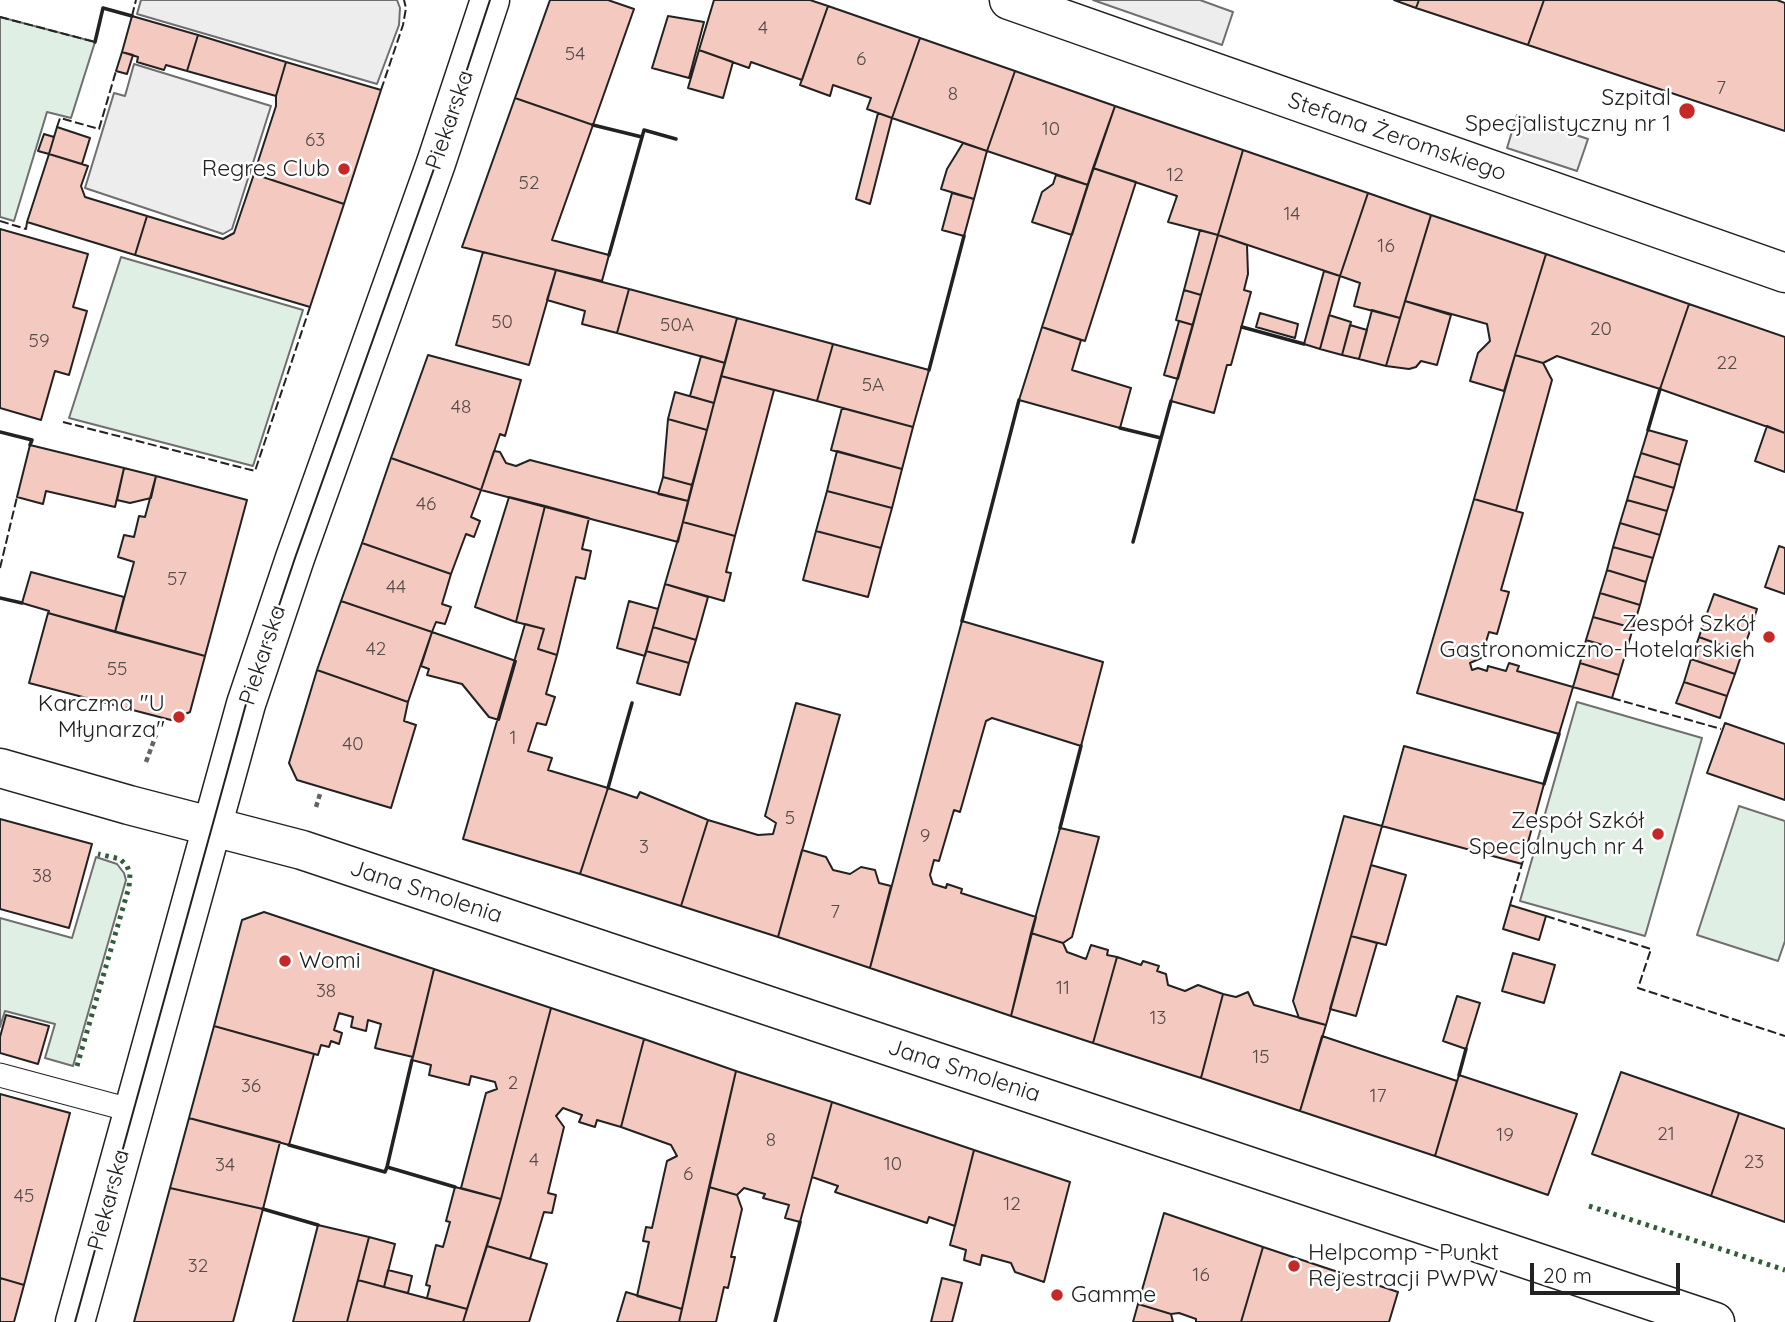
<!DOCTYPE html>
<html>
<head>
<meta charset="utf-8">
<style>
  body { margin:0 }
  #map { position:relative; width:1785px; height:1322px; overflow:hidden; background:#fff; font-family:Quicksand,sans-serif }
  canvas { display:block }
  .scale { position:absolute; left:1530px; top:1263px; width:150px; height:32px; box-sizing:border-box; border:4px solid #222; border-top:0; padding-left:9px; font-size:21px; line-height:24px; white-space:nowrap; color:#222; -webkit-text-stroke:5px #fff; paint-order:stroke }
</style>
</head>
<body>
<div id="map">
<canvas width="1785" height="1322"></canvas>
<div class="scale">20 m</div>
</div>
<script>
const ctx = document.querySelector('canvas').getContext('2d');
ctx.lineJoin = 'round';
function fillPath(path, color) { ctx.fillStyle = color; ctx.fill(path, 'evenodd'); }
const poly = rows => new Path2D(rows.map(r => 'M' + r).join(''));
function trace(path, color, width, dash) { ctx.strokeStyle = color; ctx.lineWidth = width; ctx.lineCap = dash ? 'butt' : 'round'; ctx.setLineDash(dash || []); ctx.stroke(path); }
function write(font, color, halo, rows, align = 'center') {
  ctx.font = font + ' Quicksand,sans-serif'; ctx.lineWidth = 5; ctx.setLineDash([]); ctx.textBaseline = 'middle'; ctx.strokeStyle = halo; ctx.fillStyle = color; for (const [text, x, y, turn = 0] of rows) {
    ctx.save(); ctx.translate(x, y); ctx.rotate((+turn || 0) * Math.PI / 180); ctx.textAlign = isNaN(turn) ? turn : align; if (halo) ctx.strokeText(text, 0, 0); ctx.fillText(text, 0, 0); ctx.restore();
  }
}
const green = poly([
  [0,17,95,42,71,118,47,112,14,221,0,217,0,17],
  [121,257,303,310,253,466,69,418,121,257],
  [1577,702,1702,738,1645,936,1520,901,1577,702],
  [1739,806,1785,821,1785,941,1778,961,1697,935,1739,806],
  [96,857,117,864,124,873,126,880,73,1066,45,1058,55,1024,5,1011,0,1027,0,918,72,938,96,857]
]);
fillPath(green, '#e0efe3');
trace(green, '#6f6f6f', 2);
const parking = poly([
  [141,0,397,0,400,8,399,25,377,84,137,14,141,0],
  [1093,0,1200,0,1233,12,1222,45,1093,0],
  [134,64,271,106,232,229,223,234,85,188,114,93,125,96,134,64],
  [1517,115,1588,139,1577,171,1507,148,1517,115]
]);
fillPath(parking, '#ededed');
trace(parking, '#6f6f6f', 2);
const building = poly([
  [550,0,608,0,634,9,593,125,515,98,550,0],
  [714,0,810,0,828,6,802,80,751,62,749,68,699,50,714,0],
  [1394,0,1419,0,1416,8,1394,0],
  [1419,0,1544,0,1528,45,1416,8,1419,0],
  [1544,0,1777,0,1785,3,1785,131,1528,45,1544,0],
  [828,6,920,38,892,118,867,109,871,98,833,85,830,96,800,85,828,6],
  [132,16,198,35,187,71,166,65,164,70,137,62,138,57,122,52,132,16],
  [668,16,704,22,689,78,652,68,668,16],
  [198,35,286,62,276,96,187,71,198,35],
  [920,38,1015,71,987,151,892,118,920,38],
  [699,50,733,62,723,98,688,88,699,50],
  [122,52,133,55,127,74,116,71,122,52],
  [286,62,381,90,344,204,254,174,276,106,276,96,286,62],
  [1015,71,1115,106,1088,185,987,151,1015,71],
  [515,98,593,125,552,240,609,255,602,281,462,247,515,98],
  [1115,106,1243,150,1218,235,1168,222,1177,196,1093,168,1115,106],
  [878,113,892,118,870,204,856,199,878,113],
  [57,127,90,138,82,164,49,154,57,127],
  [44,134,54,137,49,154,38,151,44,134],
  [963,143,987,151,974,199,941,189,947,169,963,143],
  [1243,150,1368,193,1340,276,1218,235,1243,150],
  [49,154,88,166,81,186,85,197,147,216,135,255,27,222,49,154],
  [1093,168,1136,182,1085,341,1042,327,1093,168],
  [254,174,344,204,310,307,135,255,147,216,223,239,234,233,254,174],
  [1056,175,1088,185,1072,235,1032,222,1042,192,1053,184,1056,175],
  [952,193,974,199,964,236,942,230,952,193],
  [1368,193,1431,215,1400,318,1354,306,1360,283,1340,276,1368,193],
  [1431,215,1546,254,1504,391,1470,381,1478,353,1490,341,1487,324,1405,301,1431,215],
  [0,229,88,254,73,307,87,311,69,375,55,371,41,420,0,408,0,229],
  [1200,230,1218,235,1201,295,1184,290,1200,230],
  [1218,235,1247,245,1248,274,1244,290,1251,292,1231,365,1227,365,1214,413,1171,401,1218,235],
  [483,252,556,270,529,365,456,345,483,252],
  [1546,254,1689,304,1660,389,1557,356,1543,363,1515,355,1546,254],
  [556,270,629,289,617,333,582,324,585,311,547,300,556,270],
  [1324,271,1340,276,1320,349,1304,344,1324,271],
  [629,289,737,318,725,363,617,333,629,289],
  [1184,290,1201,295,1193,325,1176,320,1184,290],
  [1405,301,1451,315,1437,365,1421,361,1416,367,1409,369,1386,366,1405,301],
  [1689,304,1785,337,1785,433,1660,389,1689,304],
  [1372,310,1400,318,1386,366,1359,359,1372,310],
  [1260,313,1298,324,1295,338,1256,327,1260,313],
  [1329,315,1351,322,1342,355,1320,349,1329,315],
  [737,318,833,344,817,401,721,376,737,318],
  [1179,321,1193,325,1178,379,1164,375,1179,321],
  [1350,325,1367,330,1359,359,1342,355,1350,325],
  [1042,327,1081,340,1072,370,1131,388,1120,428,1019,400,1042,327],
  [833,344,929,370,913,427,817,401,833,344],
  [428,355,521,380,505,436,500,434,481,490,391,458,428,355],
  [1515,355,1543,363,1552,380,1516,511,1474,499,1515,355],
  [701,356,725,363,714,403,690,396,701,356],
  [721,376,774,390,735,536,683,522,721,376],
  [675,392,714,403,707,430,668,419,675,392],
  [842,408,913,427,902,469,831,450,842,408],
  [668,419,707,430,692,485,663,477,668,419],
  [1767,426,1785,433,1785,472,1755,461,1767,426],
  [1648,430,1687,441,1680,465,1641,453,1648,430],
  [30,445,124,468,115,507,46,491,43,504,17,497,30,445],
  [494,451,500,452,506,463,516,466,530,460,688,501,678,542,481,490,494,451],
  [837,451,902,469,892,508,827,491,837,451],
  [1641,453,1680,465,1674,488,1634,476,1641,453],
  [391,458,481,490,471,517,480,521,474,537,466,534,451,574,362,543,391,458],
  [124,468,156,476,151,498,130,503,117,500,124,468],
  [156,476,247,500,205,656,115,632,134,562,118,557,124,535,134,537,139,516,145,517,156,476],
  [1634,476,1674,488,1667,511,1627,500,1634,476],
  [663,477,692,485,688,501,658,494,663,477],
  [827,491,892,508,881,548,816,531,827,491],
  [509,497,545,506,516,622,475,607,509,497],
  [1474,499,1523,513,1501,590,1509,592,1497,634,1489,632,1481,658,1470,663,1472,670,1478,668,1487,671,1488,666,1506,671,1509,663,1519,666,1517,671,1573,687,1559,734,1417,693,1474,499],
  [1627,500,1667,511,1660,535,1620,523,1627,500],
  [545,506,589,518,582,549,591,551,585,579,576,577,557,655,538,649,544,629,516,622,545,506],
  [683,522,735,536,726,572,731,573,724,601,665,584,683,522],
  [1620,523,1660,535,1653,558,1613,547,1620,523],
  [816,531,881,548,868,597,803,580,816,531],
  [362,543,451,574,442,604,451,607,445,624,436,622,432,632,341,601,362,543],
  [1779,546,1785,548,1785,594,1765,587,1779,546],
  [1613,547,1653,558,1646,582,1607,570,1613,547],
  [1607,570,1646,582,1640,605,1600,593,1607,570],
  [31,572,124,597,115,632,48,613,49,611,22,603,31,572],
  [665,584,708,597,696,640,653,627,665,584],
  [1600,593,1640,605,1633,628,1593,617,1600,593],
  [1714,594,1757,609,1750,631,1706,616,1714,594],
  [341,601,432,632,408,702,317,670,341,601],
  [629,601,658,609,645,656,617,648,629,601],
  [48,613,205,656,190,712,171,720,29,683,48,613],
  [1706,616,1750,631,1742,653,1699,637,1706,616],
  [1593,617,1633,628,1626,652,1586,640,1593,617],
  [962,621,1103,662,1081,746,992,718,986,721,960,812,954,810,939,861,934,860,930,875,933,884,946,888,947,884,962,889,961,893,1036,917,1011,1016,870,968,962,621],
  [525,624,544,629,538,649,557,655,546,694,555,697,546,725,537,723,528,751,552,758,548,770,608,788,580,874,463,839,525,624],
  [653,627,696,640,689,663,646,651,653,627],
  [432,632,516,661,499,720,489,717,462,684,427,675,429,669,421,666,432,632],
  [1699,637,1742,653,1735,674,1691,659,1699,637],
  [1586,640,1626,652,1619,675,1580,663,1586,640],
  [646,651,689,663,680,695,637,683,646,651],
  [1691,659,1735,674,1727,696,1684,682,1691,659],
  [1580,663,1619,675,1612,698,1573,687,1580,663],
  [317,670,408,702,404,721,416,725,391,808,297,780,289,763,317,670],
  [1684,682,1727,696,1720,718,1676,703,1684,682],
  [796,703,840,715,778,937,681,906,708,820,758,835,773,834,776,823,765,816,796,703],
  [1725,723,1785,744,1785,800,1707,773,1725,723],
  [1404,746,1544,784,1522,864,1382,826,1404,746],
  [608,788,637,798,640,792,708,820,681,906,580,874,608,788],
  [1344,816,1382,826,1326,1025,1299,1018,1293,1001,1344,816],
  [0,819,92,844,69,928,0,909,0,819],
  [1060,828,1099,837,1072,937,1063,943,1031,933,1060,828],
  [802,850,826,857,833,870,850,874,861,867,875,870,879,883,891,886,870,968,778,937,802,850],
  [1371,865,1406,875,1386,945,1351,936,1371,865],
  [1510,905,1546,916,1539,940,1503,929,1510,905],
  [264,912,434,969,413,1057,375,1048,381,1024,368,1020,366,1031,351,1027,353,1017,339,1013,334,1030,342,1033,339,1044,331,1041,329,1047,321,1045,318,1055,214,1026,242,920,264,912],
  [1031,933,1063,943,1067,952,1086,959,1091,945,1108,950,1107,955,1117,957,1093,1043,1011,1016,1031,933],
  [1351,936,1377,943,1356,1016,1330,1009,1351,936],
  [1513,953,1555,965,1544,1003,1502,991,1513,953],
  [1117,957,1141,965,1143,961,1159,966,1157,971,1166,974,1168,985,1185,991,1198,985,1223,994,1201,1078,1093,1043,1117,957],
  [434,969,551,1008,501,1199,461,1188,486,1093,497,1089,495,1082,471,1076,469,1085,429,1075,431,1065,412,1060,434,969],
  [1248,992,1254,1005,1326,1025,1300,1111,1201,1078,1223,994,1236,997,1248,992],
  [1457,996,1480,1003,1466,1049,1443,1041,1457,996],
  [551,1008,644,1039,621,1127,597,1120,595,1127,579,1122,582,1115,563,1108,556,1116,564,1127,548,1193,556,1195,552,1213,544,1212,530,1259,487,1246,501,1199,551,1008],
  [6,1015,49,1026,38,1064,0,1053,0,1037,6,1015],
  [214,1026,314,1054,289,1145,189,1118,214,1026],
  [1322,1036,1457,1081,1435,1156,1300,1111,1322,1036],
  [644,1039,736,1071,682,1309,637,1296,649,1242,643,1241,646,1227,652,1228,667,1161,677,1156,671,1145,621,1127,644,1039],
  [736,1071,832,1102,800,1222,785,1218,789,1205,763,1198,765,1194,744,1188,737,1195,709,1187,736,1071],
  [1621,1072,1739,1113,1711,1196,1592,1154,1621,1072],
  [1459,1075,1577,1114,1548,1195,1435,1156,1459,1075],
  [0,1094,70,1113,24,1285,0,1278,0,1094],
  [832,1102,974,1150,955,1226,929,1217,927,1223,835,1192,838,1186,812,1177,832,1102],
  [1739,1113,1785,1129,1785,1222,1711,1196,1739,1113],
  [189,1118,280,1142,263,1209,170,1188,189,1118],
  [974,1150,1070,1182,1044,1282,1015,1272,1011,1263,982,1255,980,1265,964,1260,966,1250,950,1245,974,1150],
  [455,1187,501,1199,467,1309,427,1298,430,1286,426,1285,436,1245,443,1247,450,1222,446,1221,455,1187],
  [709,1187,737,1195,742,1209,731,1257,735,1257,728,1288,724,1287,716,1322,679,1322,709,1187],
  [170,1188,263,1209,233,1322,134,1322,170,1188],
  [1164,1213,1263,1247,1241,1322,1196,1322,1196,1319,1179,1313,1171,1314,1138,1304,1164,1213],
  [318,1225,369,1237,347,1322,293,1322,318,1225],
  [369,1237,395,1244,384,1287,358,1280,369,1237],
  [487,1246,547,1264,529,1322,463,1322,487,1246],
  [1263,1247,1398,1292,1389,1322,1241,1322,1263,1247],
  [388,1270,412,1276,408,1293,384,1287,388,1270],
  [0,1278,24,1285,14,1322,0,1322,0,1278],
  [942,1278,962,1283,952,1322,931,1322,942,1278],
  [358,1280,467,1309,463,1322,347,1322,358,1280],
  [626,1292,682,1309,679,1322,617,1322,626,1292],
  [1138,1304,1171,1314,1173,1322,1133,1322,1138,1304]
]);
fillPath(building, '#f3c9c0');
trace(building, '#222', 2);
const lane = poly([
  [0,1075,134,1111]
]);
const street = poly([
  [1009,0,1785,273],
  [0,768,129,805,302,850,1715,1322],
  [75,1322,246,704,295,558,436,163,490,0]
]);
trace(lane, '#222', 25);
trace(street, '#222', 41);
trace(poly([
  [146,762,156,735],
  [316,807,320,794]
]), '#646464', 4.5, [5, 3.5]);
trace(lane, '#fff', 23);
trace(street, '#fff', 38);
trace(poly([
  [75,1322,246,704,295,558,436,163,490,0]
]), '#222', 2);
trace(poly([
  [77,1066,129,887,130,874,127,866,120,859,98,854],
  [1589,1206,1785,1270]
]), '#2f5e38', 5, [3.5, 5]);
trace(poly([
  [132,16,136,0],
  [0,17,95,42],
  [381,90,403,25,406,8,404,0],
  [57,127,60,118,99,129,116,71],
  [0,221,26,229,27,222],
  [63,422,255,471,310,307],
  [0,568,17,497],
  [1612,698,1721,729],
  [1510,905,1522,864],
  [1546,916,1651,949,1638,988,1785,1036]
]), '#222', 2, [9, 3.5]);
trace(poly([
  [95,42,103,8,132,16],
  [593,125,642,137],
  [609,255,644,130,676,139],
  [1242,327,1304,344],
  [929,370,964,236],
  [1120,428,1161,438],
  [1648,430,1660,389],
  [0,432,32,440,30,445],
  [1133,542,1171,401],
  [0,598,22,603],
  [962,621,1019,400],
  [1544,784,1559,734],
  [608,788,632,703],
  [1060,828,1081,746],
  [1459,1075,1466,1049],
  [289,1145,385,1172,387,1167,455,1187],
  [387,1167,412,1060],
  [263,1209,318,1225],
  [775,1322,800,1222]
]), '#222', 3.5);
for (const [x, y, r, color] of [
  [1687,111,9,"#c62828"],
  [344,169,7,"#c62828"],
  [1769,637,7,"#c62828"],
  [179,717,7,"#c62828"],
  [1658,834,7,"#c62828"],
  [285,961,7,"#c62828"],
  [1294,1266,7,"#c62828"],
  [1057,1295,7,"#c62828"]
]) { const dot = new Path2D(); dot.arc(x, y, r, 0, 2 * Math.PI); ctx.fillStyle = color; ctx.fill(dot); trace(dot, '#fff', 2.5); }
write('19px', '#564c4a', null, [
  ["4",763,28],
  ["54",575,54],
  ["6",861,59],
  ["7",1721,88],
  ["8",953,94],
  ["10",1051,129],
  ["63",315,140],
  ["12",1175,175],
  ["52",529,183],
  ["14",1292,214],
  ["16",1386,246],
  ["50",502,322],
  ["50A",677,325],
  ["20",1601,329],
  ["59",39,341],
  ["22",1727,363],
  ["5A",873,385],
  ["48",461,407],
  ["46",426,504],
  ["57",177,579],
  ["44",396,587],
  ["42",376,649],
  ["55",117,669],
  ["1",513,738],
  ["40",353,744],
  ["5",790,818],
  ["9",925,836],
  ["3",644,847],
  ["38",42,876],
  ["7",835,912],
  ["11",1063,988],
  ["38",326,991],
  ["13",1158,1018],
  ["15",1261,1057],
  ["2",513,1083],
  ["36",251,1086],
  ["17",1378,1096],
  ["21",1666,1134],
  ["19",1505,1135],
  ["8",771,1140],
  ["4",534,1160],
  ["23",1754,1162],
  ["10",893,1164],
  ["34",225,1165],
  ["6",688,1174],
  ["45",24,1196],
  ["12",1012,1204],
  ["32",198,1266],
  ["16",1201,1275]
]);
write('23px', '#222', '#fff', [
  ["Szpital",1671,98],
  ["Specjalistyczny nr 1",1671,124],
  ["Regres Club",330,169],
  ["Zespół Szkół",1755,624],
  ["Gastronomiczno-Hotelarskich",1755,650],
  ["Karczma \"U",165,704],
  ["Młynarza\"",165,730],
  ["Zespół Szkół",1644,821],
  ["Specjalnych nr 4",1644,847],
  ["Womi",299,961,"left"],
  ["Helpcomp - Punkt",1308,1253,"left"],
  ["Rejestracji PWPW",1308,1279,"left"],
  ["Gamme",1071,1295,"left"]
], 'right');
write('23px', '#222', '#fff', [
  ["Piekarska",450,120,-71],
  ["Stefana Żeromskiego",1397,137,19],
  ["Piekarska",263,655,-72],
  ["Jana Smolenia",426,892,18],
  ["Jana Smolenia",964,1071,18],
  ["Piekarska",109,1200,-75]
]);
</script>
</body>
</html>
